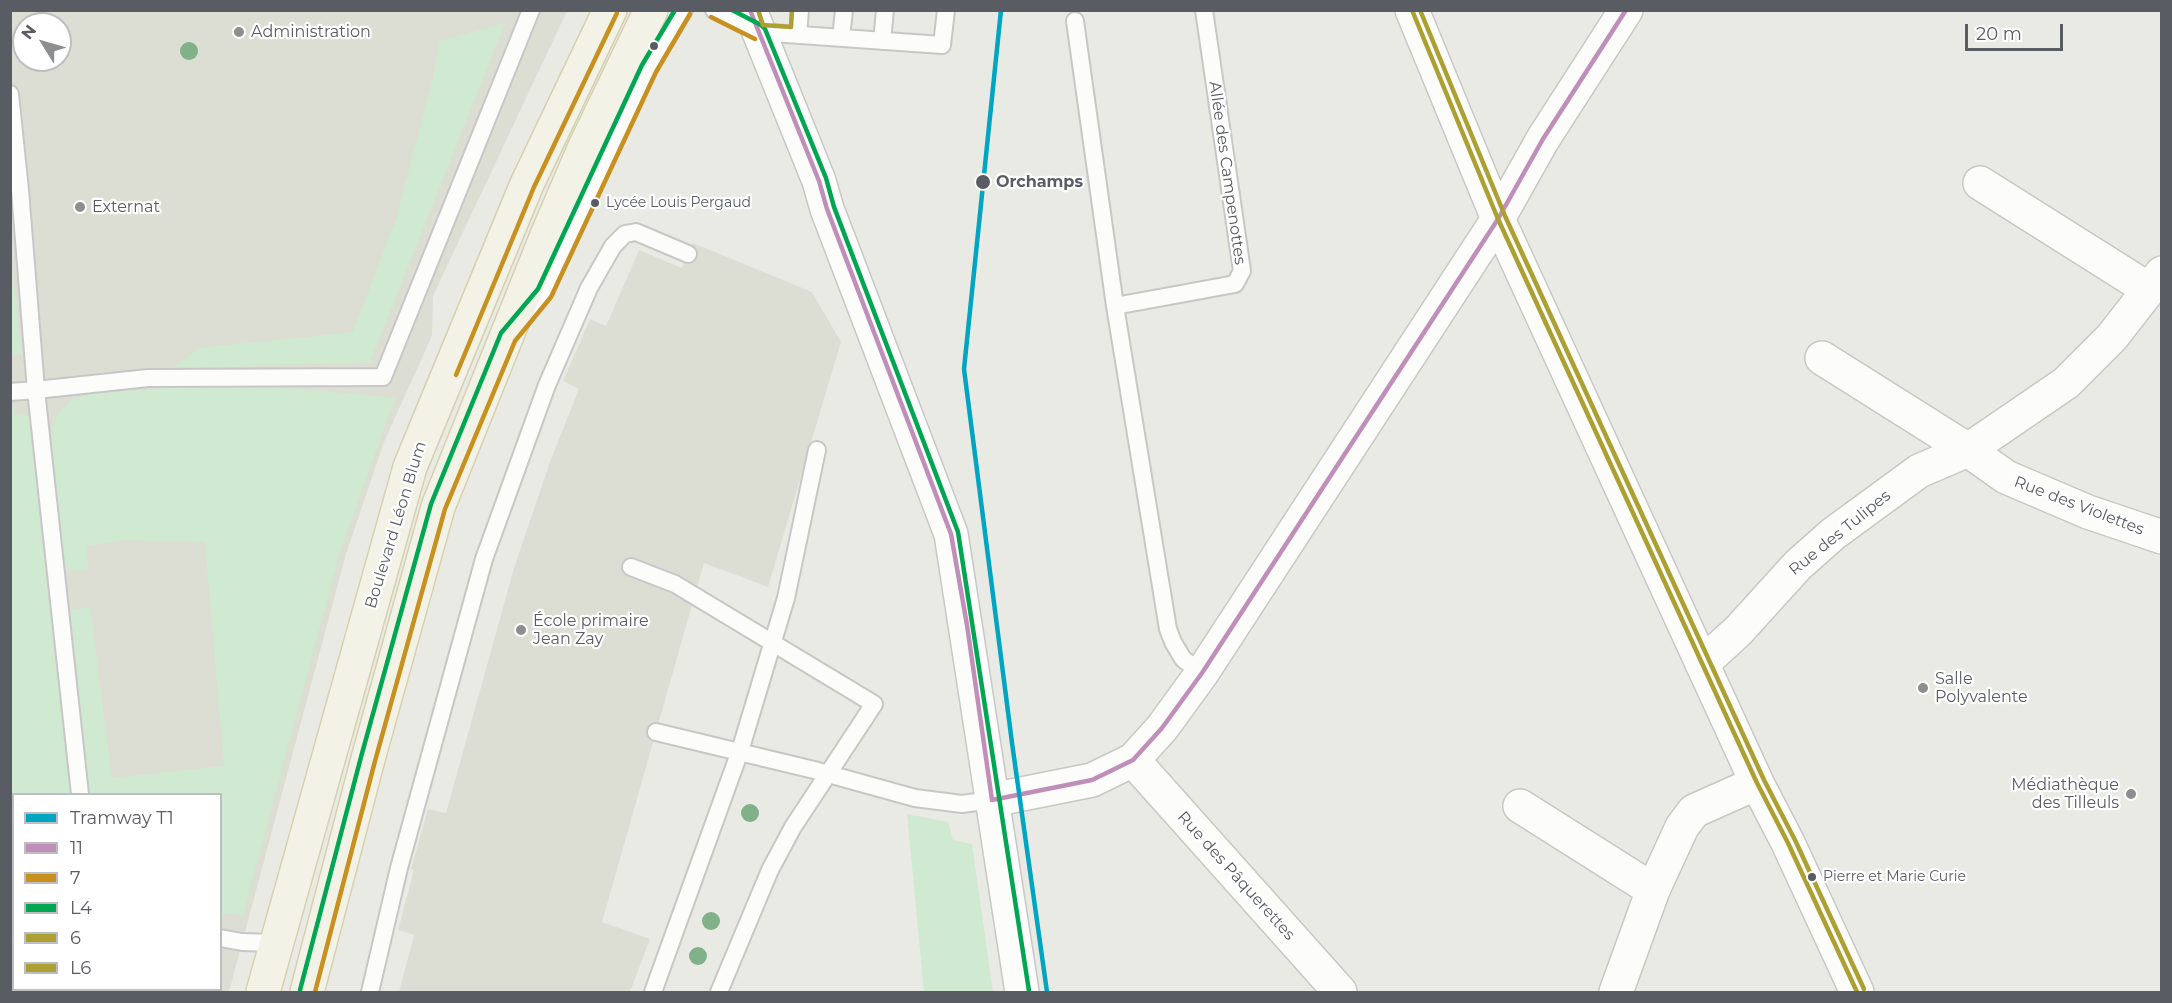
<!DOCTYPE html>
<html>
<head>
<meta charset="utf-8">
<style>
  body { margin:0 }
  #map { position:relative; width:2172px; height:1003px; overflow:hidden; background:#eaeae4; font-family:Montserrat,sans-serif }
  canvas { display:block }
  .frame { position:absolute; inset:0; border:12px solid #595c63; pointer-events:none }
  .legend { position:absolute; left:12px; top:793px; width:210px; height:198px; box-sizing:border-box; background:#fff; border:2px solid #bdbec1; margin:0; padding:8px 10px; list-style:none; font-size:18px; color:#595c63 }
  .legend li { display:flex; align-items:center; gap:12px; height:30px }
  .legend b { width:30px; border:2px solid #bdbec1 }
  .north { position:absolute; left:12px; top:12px; width:60px; height:60px; box-sizing:border-box; background:#fff; border:2px solid #bdbec1; border-radius:50%; rotate:307deg; font-size:16px; font-weight:700; line-height:24px; text-align:center; color:#595c63 }
  .north::after { content:''; display:block; margin:auto; width:21px; height:27px; background:#8c8e90; clip-path:polygon(50% 0,100% 100%,50% 72%,0 100%) }
  .scale { position:absolute; left:1965px; top:24px; width:98px; height:27px; box-sizing:border-box; border:3px solid #595c63; border-top:0; padding-left:8px; font-size:18px; line-height:21px; white-space:nowrap; color:#595c63; -webkit-text-stroke:4px #fff; paint-order:stroke }
</style>
</head>
<body>
<div id="map">
<canvas width="2172" height="1003"></canvas>
<div class="frame"></div>
<ul class="legend">
<li><b style="height:8px;background:#00a5c2"></b>Tramway T1</li>
<li><b style="height:8px;background:#c08fb9"></b>11</li>
<li><b style="height:8px;background:#c8901e"></b>7</li>
<li><b style="height:8px;background:#00a651"></b>L4</li>
<li><b style="height:8px;background:#aca032"></b>6</li>
<li><b style="height:8px;background:#aca032"></b>L6</li>
</ul>
<div class="north">N</div>
<div class="scale">20 m</div>
</div>
<script>
const ctx = document.querySelector('canvas').getContext('2d');
ctx.lineJoin = 'round';
function fillPath(path, color) { ctx.fillStyle = color; ctx.fill(path, 'evenodd'); }
const poly = rows => new Path2D(rows.map(r => 'M' + r).join(''));
function trace(path, color, width, dash) { ctx.strokeStyle = color; ctx.lineWidth = width; ctx.lineCap = dash ? 'butt' : 'round'; ctx.setLineDash(dash || []); ctx.stroke(path); }
function write(font, color, halo, rows, align = 'center') {
  ctx.font = font + ' Montserrat,sans-serif'; ctx.lineWidth = 4.5; ctx.setLineDash([]); ctx.textBaseline = 'middle'; ctx.strokeStyle = halo; ctx.fillStyle = color; for (const [text, x, y, turn = 0] of rows) {
    ctx.save(); ctx.translate(x, y); ctx.rotate((+turn || 0) * Math.PI / 180); ctx.textAlign = isNaN(turn) ? turn : align; if (halo) ctx.strokeText(text, 0, 0); ctx.fillText(text, 0, 0); ctx.restore();
  }
}
fillPath(poly([
  [10,11,567,11,433,296,432,336,384,442,346,554,229,992,11,992],
  [24,24,60,24,60,60,24,60],
  [14,794,220,794,220,990,14,990],
  [693,243,812,292,841,342,768,587,704,563,602,922,650,939,630,992,399,992,414,935,398,930,414,870,411,869,428,809,446,813,514,568,551,459,579,389,563,381,590,319,606,326,639,250,682,268]
]), '#ddded3');
fillPath(poly([
  [505,23,370,362,171,369,200,348,353,332,396,219,433,78,439,41],
  [10,247,22,354,11,355,10,355],
  [241,383,395,398,340,552,243,915,224,913,221,922,220,794,88,794,68,611,90,607,112,778,224,766,205,542,124,540,87,546,88,571,65,570,50,432,59,412,73,399,95,393],
  [11,405,16,407,14,413,19,416,24,413,30,420,70,794,14,794,14,908,11,909],
  [907,814,948,822,953,840,972,844,993,992,924,992]
]), '#d0e9d1');
const service = poly([
  [714,10,758,32,942,45,946,10],
  [1075,21,1115,306,1168,629,1173,642,1183,659,1202,673],
  [798,35,800,10],
  [841,38,844,10],
  [882,41,885,10],
  [10,94,20,190,36,390,148,378,383,377,531,10],
  [1115,306,1235,284,1242,271,1204,10],
  [526,315,544,293,649,68,684,10],
  [10,392,36,390,80,794],
  [631,567,675,584,874,704,793,827,770,870,719,992],
  [656,732,814,770,915,798,962,804,992,800],
  [10,924,14,924],
  [220,938,242,942,276,943],
  [99,990,99,992],
  [370,992,399,868,484,559,547,385,589,288,613,246,625,234,636,232,688,254],
  [653,992,740,751,786,598,817,450]
]);
const minor = poly([
  [750,10,819,181,827,209,951,534,1022,992],
  [1412,10,1498,219,1757,783,1788,843,1857,992],
  [1980,183,2148,289],
  [1822,358,1968,450,2006,477,2088,512,2162,537],
  [1702,664,1739,630,1798,565,1833,534,1919,471,1968,450,2066,383,2112,337,2162,273],
  [1133,760,1340,992],
  [992,800,1092,780,1133,760,1162,728,1202,673,1498,219,1543,139,1626,10],
  [1520,806,1653,890],
  [1616,992,1653,890,1682,827,1694,811,1757,783]
]);
const primary = poly([
  [263,992,410,467,527,184,610,10],
  [307,992,368,759,438,507,548,233,584,149,651,10]
]);
trace(service, '#c7c7c7', 20);
trace(minor, '#c7c7c7', 36);
trace(primary, '#d5d1af', 36);
trace(service, '#fcfcfb', 16);
trace(minor, '#fcfcfb', 33);
trace(primary, '#f2f2e7', 33);
trace(poly([
  [750,10,819,181,827,209,951,534,967,625,992,800],
  [992,800,1092,780,1133,760,1162,728,1202,673,1498,219,1543,139,1626,10]
]), '#c08fb9', 4.5);
trace(poly([
  [711,17,755,39],
  [456,375,534,187,617,13],
  [315,992,375,761,445,509,515,341,551,297,656,72,690,14]
]), '#c8901e', 4.5);
trace(poly([
  [732,10,761,25,765,29,826,178,834,207,958,532,1029,991],
  [300,990,361,757,431,504,501,333,538,289,642,65,675,10]
]), '#00a651', 4.5);
trace(poly([
  [758,10,763,25,791,27,792,10],
  [1420,10,1505,216,1764,780,1795,840,1864,989]
]), '#aca032', 4.5);
trace(poly([
  [1412,10,1498,219,1757,783,1788,843,1857,992]
]), '#aca032', 4.5);
trace(poly([
  [1001,10,964,369,1012,743,1047,992]
]), '#00a5c2', 4.5);
ctx.fillStyle = '#80b189';
for (const [x, y] of [
  [189,51],
  [750,813],
  [711,921],
  [698,956]
]) { ctx.beginPath(); ctx.arc(x, y, 9, 0, 2 * Math.PI); ctx.fill(); }
for (const [x, y, r, color] of [
  [239,32,6,"#8c8e90"],
  [654,46,5,"#595c63"],
  [983,182,8,"#595c63"],
  [595,203,5,"#595c63"],
  [80,207,6,"#8c8e90"],
  [521,630,6,"#8c8e90"],
  [1923,688,6,"#8c8e90"],
  [2131,794,6,"#8c8e90"],
  [1812,877,5,"#595c63"]
]) { const dot = new Path2D(); dot.arc(x, y, r, 0, 2 * Math.PI); ctx.fillStyle = color; ctx.fill(dot); trace(dot, '#fff', 2); }
write('14px', '#595c63', '#fff', [
  ["Lycée Louis Pergaud",606,203],
  ["Pierre et Marie Curie",1823,877]
], 'left');
write('16px', '#595c63', '#fff', [
  ["Administration",251,32],
  ["Externat",92,207],
  ["École primaire",533,621],
  ["Jean Zay",533,639],
  ["Salle",1935,679],
  ["Polyvalente",1935,697],
  ["Médiathèque",2119,785,"right"],
  ["des Tilleuls",2119,803,"right"]
], 'left');
write('16px', '#595c63', '#fff', [
  ["Allée des Campenottes",1227,173,82],
  ["Rue des Violettes",2079,506,21],
  ["Boulevard Léon Blum",396,525,-73],
  ["Rue des Tulipes",1840,533,-39],
  ["Rue des Pâquerettes",1236,876,48]
]);
write('bold 16px', '#595c63', '#fff', [
  ["Orchamps",996,182]
], 'left');
</script>
</body>
</html>
